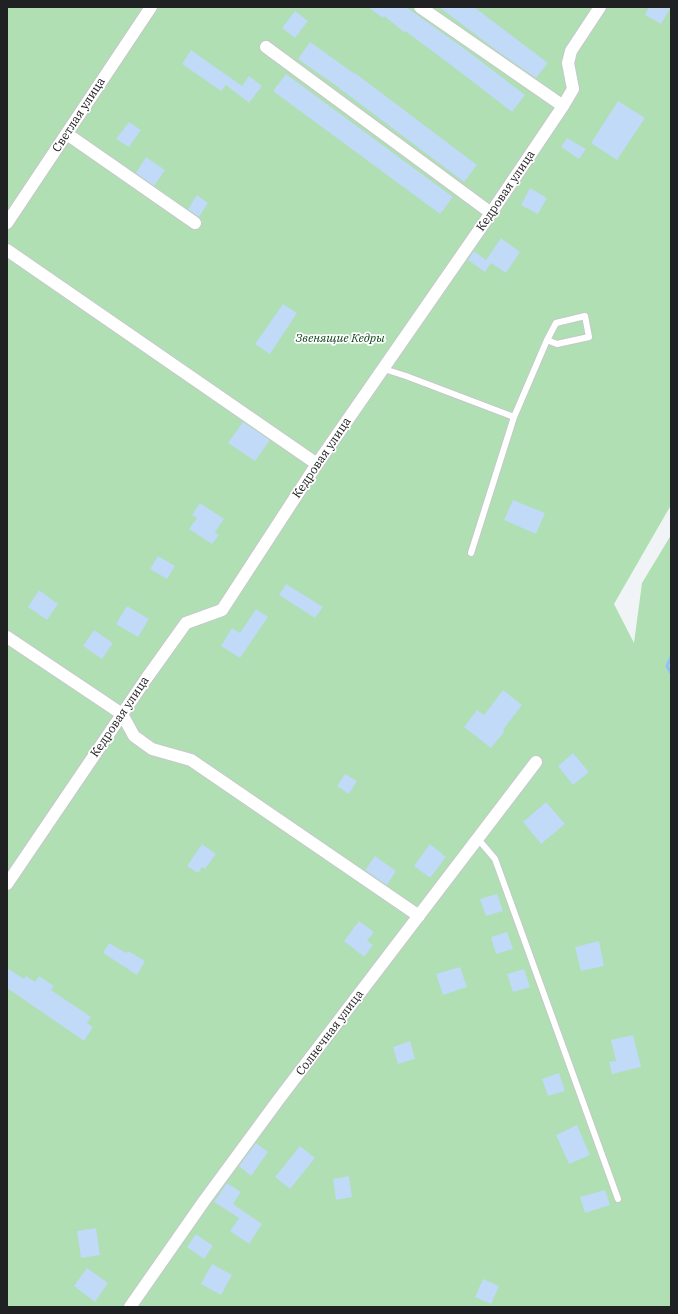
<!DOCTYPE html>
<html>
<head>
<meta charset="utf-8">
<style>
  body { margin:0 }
  #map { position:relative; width:678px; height:1314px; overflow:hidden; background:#f1f4f7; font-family:"IBM Plex Serif",serif }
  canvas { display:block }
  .frame { position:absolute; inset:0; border:8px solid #202122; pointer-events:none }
</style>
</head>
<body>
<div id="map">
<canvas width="678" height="1314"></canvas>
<div class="frame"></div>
</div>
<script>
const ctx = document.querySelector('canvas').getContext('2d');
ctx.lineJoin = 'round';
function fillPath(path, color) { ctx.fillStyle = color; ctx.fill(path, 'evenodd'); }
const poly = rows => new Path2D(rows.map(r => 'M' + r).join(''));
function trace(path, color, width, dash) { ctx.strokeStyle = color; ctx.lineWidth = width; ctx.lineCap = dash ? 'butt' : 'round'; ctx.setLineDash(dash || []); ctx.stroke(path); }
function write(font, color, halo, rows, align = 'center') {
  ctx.font = font + ' "IBM Plex Serif",serif'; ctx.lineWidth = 3.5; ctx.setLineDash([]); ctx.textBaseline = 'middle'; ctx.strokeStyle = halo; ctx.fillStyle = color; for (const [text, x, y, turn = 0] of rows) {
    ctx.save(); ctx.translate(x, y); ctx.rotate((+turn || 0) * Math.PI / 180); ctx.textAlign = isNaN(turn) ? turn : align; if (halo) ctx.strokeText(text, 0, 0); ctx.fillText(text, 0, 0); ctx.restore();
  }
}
fillPath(poly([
  [7,7,671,7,671,505,614,604,634,643,642,583,671,535,671,1307,7,1307]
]), '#afdfb2');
trace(poly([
  [671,657,667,666,671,673]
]), '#95bffc', 3);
fillPath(poly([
  [368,7,406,7,469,52,525,95,512,112,447,62,405,31,404,32,384,16,383,18],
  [439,7,474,7,548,63,536,78,500,53],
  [649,7,671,7,661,24,645,15],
  [295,11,308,21,295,38,282,28],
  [310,42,355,74,355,73,477,165,464,182,335,85,298,59],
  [191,50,242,86,249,76,262,86,249,103,226,85,221,91,182,64],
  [286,74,453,197,440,214,273,91],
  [618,101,645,118,617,160,591,143],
  [129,122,141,130,129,147,116,139],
  [567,138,586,149,579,159,561,147],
  [146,157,165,170,154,186,136,173],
  [530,188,547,198,538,214,521,205],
  [197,195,208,203,199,217,188,209],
  [501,238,520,252,506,273,491,263,485,272,468,260,474,251,486,260],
  [283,304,297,313,270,354,255,344],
  [243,422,270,440,255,461,228,443],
  [513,500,545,513,536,534,504,520],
  [200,503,224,519,215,532,219,535,212,544,189,529,197,518,192,515],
  [158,556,175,566,167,579,150,569],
  [286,584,323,607,315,618,279,595],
  [39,590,58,604,47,620,28,607],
  [127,606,149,619,138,637,116,624],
  [256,609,268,617,240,658,221,646,232,628,240,633],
  [94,630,113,643,102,659,83,646],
  [503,690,522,705,503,730,505,731,491,748,464,727,477,710,484,715],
  [573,753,589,772,573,785,558,766],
  [345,774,357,781,349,794,337,786],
  [546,802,565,824,541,844,523,822],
  [202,844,216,854,205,869,202,867,198,873,187,866],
  [430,844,446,857,430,878,414,866],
  [375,856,396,871,387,885,365,870],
  [497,894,503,911,486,916,480,899],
  [359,921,374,932,367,941,373,945,364,957,344,941],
  [507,932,513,949,496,954,491,937],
  [599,941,604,966,581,971,575,947],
  [109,943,126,953,128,951,145,961,137,975,103,953],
  [460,967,467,987,443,995,436,974],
  [7,968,24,979,26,976,35,982,39,976,54,986,51,990,91,1017,87,1023,93,1027,84,1041,7,988],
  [524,969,530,987,513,992,507,974],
  [633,1035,641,1067,612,1074,609,1062,616,1061,611,1040],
  [410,1041,415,1059,398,1064,393,1047],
  [559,1073,565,1091,548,1096,542,1079],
  [577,1125,590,1155,569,1164,556,1135],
  [256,1143,268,1152,251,1176,239,1166],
  [300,1146,315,1158,290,1189,275,1177],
  [349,1176,352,1197,336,1200,333,1179],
  [227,1183,241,1192,233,1204,262,1224,249,1244,230,1231,239,1218,214,1202],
  [605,1190,610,1205,585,1213,580,1197],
  [96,1228,100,1255,81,1258,77,1231],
  [196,1234,213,1246,204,1259,187,1247],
  [212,1264,232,1275,221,1295,201,1284],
  [87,1268,108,1283,95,1302,74,1286],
  [483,1279,499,1286,491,1304,475,1297]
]), '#c0daf7');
const service = poly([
  [384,369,406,376,514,417,471,553],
  [514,417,547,340,556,323,585,316,589,337,557,344,547,340],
  [478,839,495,859,618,1199]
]);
const minor = poly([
  [420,7,563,106],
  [266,47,491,213],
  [67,134,195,223],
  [7,223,151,7],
  [7,250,317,464],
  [7,637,122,714,134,736,152,749,191,760,419,916],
  [7,884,146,679,186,623,222,610,317,464,491,213,563,106,573,89,568,63,571,51,600,7],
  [130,1307,204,1201,279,1099,536,762]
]);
trace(service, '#c6c8cb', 8);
trace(minor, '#c6c8cb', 14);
trace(service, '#fff', 6);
trace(minor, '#fff', 12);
write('12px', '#202122', '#fff', [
  ["Светлая улица",79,115,-57],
  ["Кедровая улица",506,191,-56],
  ["Кедровая улица",322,458,-56],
  ["Кедровая улица",120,717,-56],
  ["Солнечная улица",330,1033,-53]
]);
write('italic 12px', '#073f13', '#fff', [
  ["Звенящие Кедры",340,339]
]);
</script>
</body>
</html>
